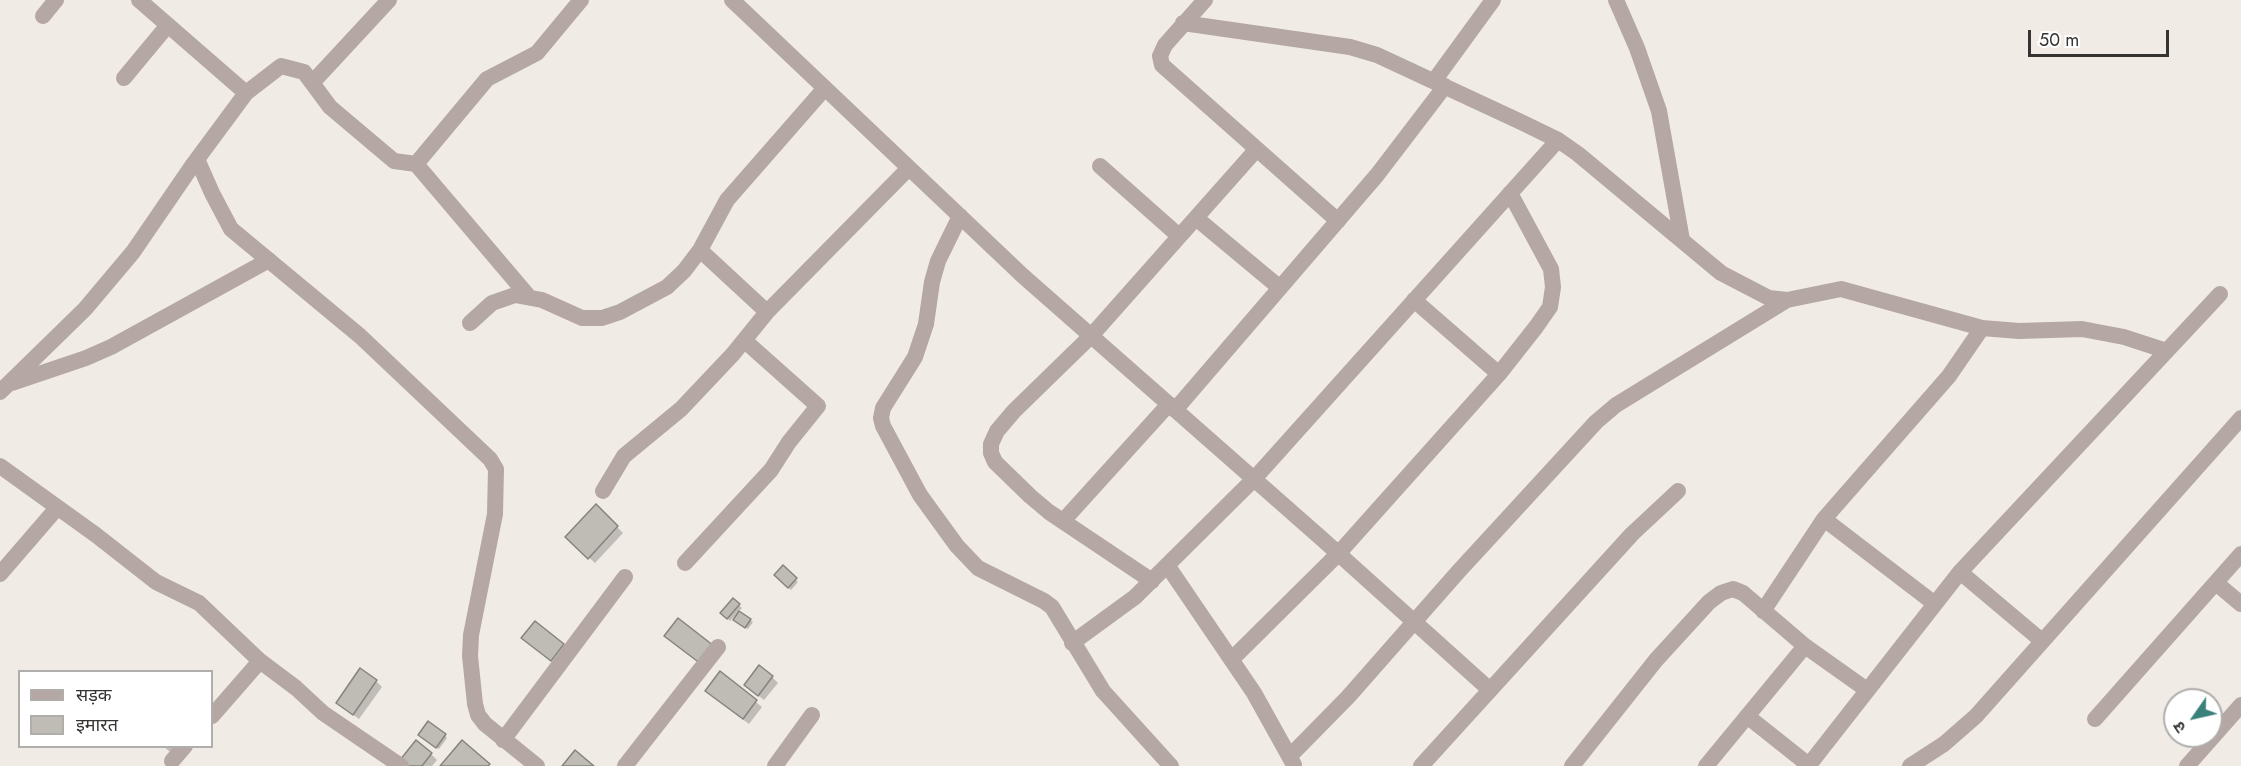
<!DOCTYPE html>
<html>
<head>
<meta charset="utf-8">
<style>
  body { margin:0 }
  #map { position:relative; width:2241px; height:766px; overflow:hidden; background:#f1ebe6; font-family:Jost,"Noto Sans Devanagari",sans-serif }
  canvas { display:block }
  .legend { position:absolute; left:18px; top:670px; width:195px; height:78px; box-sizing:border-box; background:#fff; border:2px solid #afaead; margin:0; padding:8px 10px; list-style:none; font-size:18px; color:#363432 }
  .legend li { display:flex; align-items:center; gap:12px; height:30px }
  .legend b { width:30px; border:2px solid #afaead }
  .north { position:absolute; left:2163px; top:688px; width:60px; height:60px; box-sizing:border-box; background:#fff; border:2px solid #afaead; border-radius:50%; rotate:236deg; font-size:16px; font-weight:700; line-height:24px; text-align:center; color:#363432 }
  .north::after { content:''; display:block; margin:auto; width:21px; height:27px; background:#3a817c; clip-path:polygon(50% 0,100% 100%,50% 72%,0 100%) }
  .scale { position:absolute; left:2028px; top:30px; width:141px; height:27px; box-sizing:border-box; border:3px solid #363432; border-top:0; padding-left:8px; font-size:18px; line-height:21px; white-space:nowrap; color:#363432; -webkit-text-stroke:4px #fff; paint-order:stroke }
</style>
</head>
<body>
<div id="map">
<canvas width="2241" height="766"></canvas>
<ul class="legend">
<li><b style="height:8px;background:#b5a7a3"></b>सड़क</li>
<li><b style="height:16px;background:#bfbcb6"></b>इमारत</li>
</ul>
<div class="north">उ</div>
<div class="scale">50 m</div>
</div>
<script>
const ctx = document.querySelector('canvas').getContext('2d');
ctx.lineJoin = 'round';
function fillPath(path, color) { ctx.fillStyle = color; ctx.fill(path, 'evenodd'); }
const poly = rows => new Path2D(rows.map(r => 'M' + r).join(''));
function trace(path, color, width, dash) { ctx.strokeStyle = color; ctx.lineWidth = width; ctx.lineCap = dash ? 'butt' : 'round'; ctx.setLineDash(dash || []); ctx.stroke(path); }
fillPath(poly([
  [596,506,623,533,595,563,567,537],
  [783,567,798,582,791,590,776,575],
  [733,600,742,608,738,612,753,622,748,629,738,622,738,612,730,621,722,613],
  [720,673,762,707,749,724,713,697],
  [772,677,778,683,764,700,751,690],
  [376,681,382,687,359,719,338,703],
  [445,735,447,738,439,749,422,737],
  [163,746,183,746,176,757],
  [431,754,437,760,432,766,408,766]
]), '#0003');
const building = poly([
  [596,504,618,526,588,559,565,537,596,504],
  [783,565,797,578,788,588,774,575,783,565],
  [733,598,740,604,727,619,720,613,733,598],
  [739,611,751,619,745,628,733,620,739,611],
  [678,618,714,646,701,664,664,636,678,618],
  [535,621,564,644,551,661,521,638,535,621],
  [759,665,773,676,758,696,744,685,759,665],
  [360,668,377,680,353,715,336,703,360,668],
  [720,671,757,700,743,719,705,691,720,671],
  [428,721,446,734,436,748,418,735,428,721],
  [416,740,432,753,422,766,408,766,400,760,416,740],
  [462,740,490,764,488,766,440,766,462,740],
  [575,750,594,766,562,766,575,750]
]);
fillPath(building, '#bfbcb6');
trace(building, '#85837d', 1.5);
trace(poly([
  [139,0,246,93],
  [732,0,1023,276,1321,538,1490,690],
  [1205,0,1165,45,1160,56,1162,65,1338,221],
  [1616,0,1637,48,1659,111,1682,240],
  [43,16,56,0],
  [1183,23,1350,47,1377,55,1521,122,1558,140,1578,154,1721,273,1769,298,1787,300,1841,289,1982,328,2019,331,2082,329,2124,337,2167,351],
  [124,78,168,25],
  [1434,81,1493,0],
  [312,83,389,0],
  [825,88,727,200,700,250,767,312,909,168],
  [197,159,212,193,231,229,360,336,490,459,496,469,495,514,471,635,470,656,475,704,478,715,485,724,537,766],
  [1100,166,1179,236],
  [960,216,938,261,932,282,926,324,915,357,883,408,881,418,883,426,920,495,957,546,978,568,1044,601,1052,607,1103,691,1171,766],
  [1196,218,1280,288],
  [529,297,416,164,487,79,537,53,581,0],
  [1414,300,1499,374],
  [470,323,492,303,515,295,542,300,582,318,602,318,620,312,667,287,684,271,700,250],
  [12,383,86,358,111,347,269,260],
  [0,392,85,309,133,252,192,166,246,93,281,66,304,72,330,107,394,161,416,164],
  [1175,410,1377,175,1445,86],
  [0,466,96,535,156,582,199,603,260,661,296,688,323,713,401,766],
  [603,491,624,456,681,409,733,354,767,312],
  [1824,519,1935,604],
  [1063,521,1169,404],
  [685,563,771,470,789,442,818,406,745,341],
  [1167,565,1254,693,1294,765],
  [1960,572,2042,641],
  [0,574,57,508],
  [1152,581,1049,512,1030,496,995,462,991,453,991,444,997,431,1014,411,1091,336,1256,150],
  [2216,583,2241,604],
  [1763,611,1824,519,1949,376,1982,328],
  [1072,643,1135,597,1254,479,1558,140],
  [1232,659,1338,554,1499,374,1536,327,1550,307,1553,287,1551,269,1510,193],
  [212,716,260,661],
  [1747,716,1810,766],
  [2095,719,2241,554],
  [503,740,625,577],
  [1290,756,1348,697,1458,572,1596,422,1616,405,1787,300],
  [172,761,185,746],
  [1809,765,1960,572,2220,294],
  [625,766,718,647],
  [775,766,812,715],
  [1421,766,1632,534,1678,491],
  [1572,766,1656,660,1709,602,1721,593,1733,589,1743,593,1805,646,1867,690],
  [1706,766,1805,646],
  [1910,766,1944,744,1976,716,2241,418],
  [2187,766,2241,705]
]), '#b5a7a3', 16);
</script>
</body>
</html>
